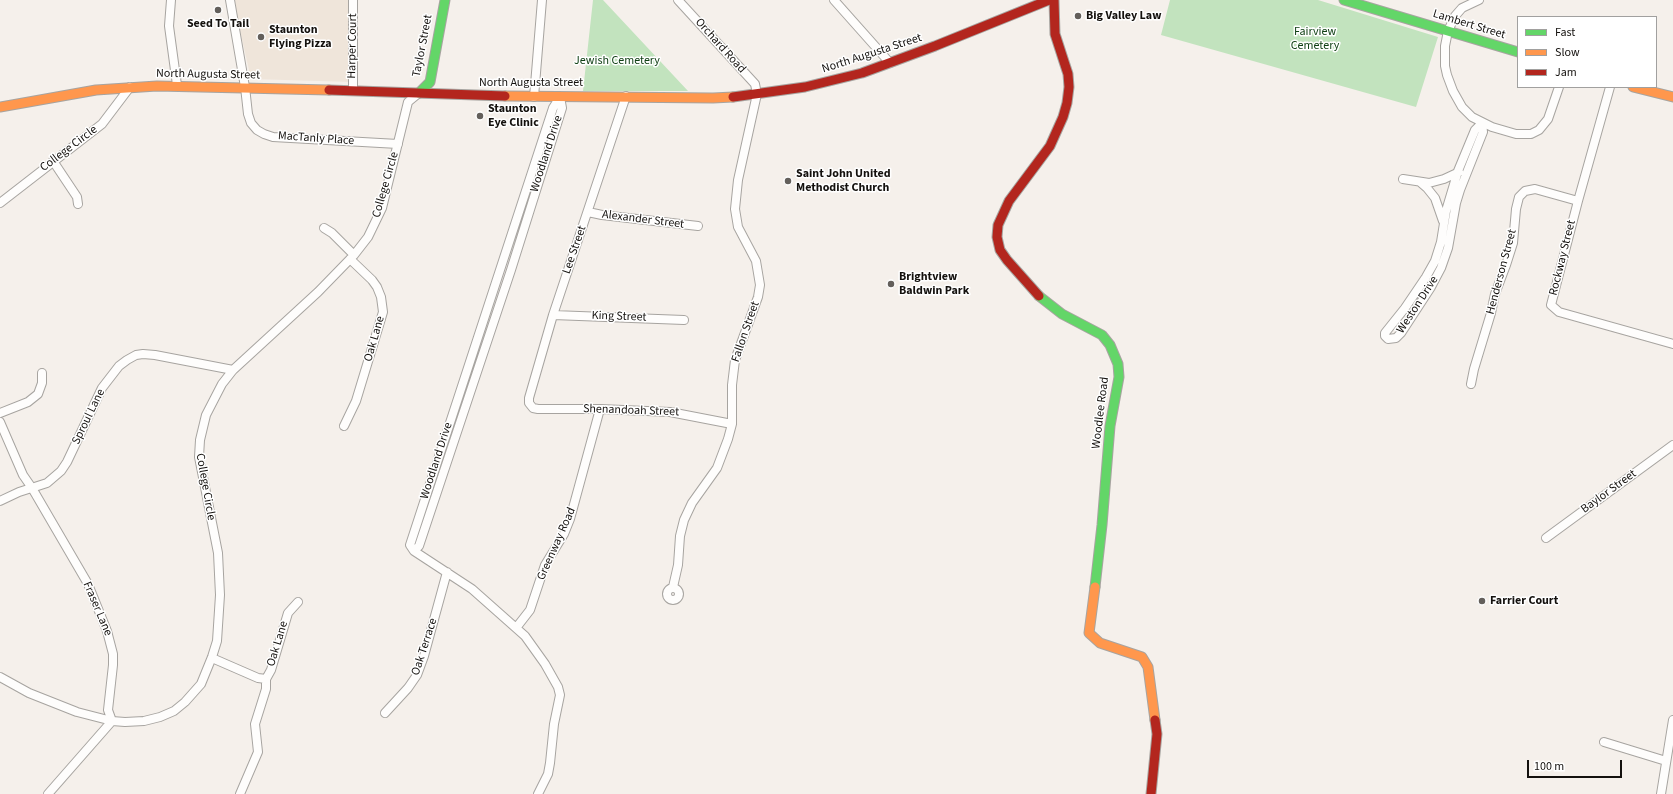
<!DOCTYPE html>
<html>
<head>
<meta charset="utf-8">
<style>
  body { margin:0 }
  #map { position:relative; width:1673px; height:794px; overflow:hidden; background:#f5f0eb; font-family:"Source Sans 3",sans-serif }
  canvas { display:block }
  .legend { position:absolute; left:1517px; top:16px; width:140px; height:72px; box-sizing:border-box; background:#fff; border:1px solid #a1a09f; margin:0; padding:5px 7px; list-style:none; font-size:12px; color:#14110e }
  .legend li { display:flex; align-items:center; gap:8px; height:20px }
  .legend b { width:20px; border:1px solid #a1a09f }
  .scale { position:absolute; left:1527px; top:760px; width:95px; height:18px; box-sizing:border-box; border:2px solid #14110e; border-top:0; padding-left:5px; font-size:12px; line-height:14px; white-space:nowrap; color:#14110e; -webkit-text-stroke:3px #fff; paint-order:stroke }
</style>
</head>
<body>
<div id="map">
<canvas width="1673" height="794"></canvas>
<ul class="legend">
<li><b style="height:5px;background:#63d668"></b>Fast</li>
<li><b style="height:5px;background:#ff974d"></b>Slow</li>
<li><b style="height:5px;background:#b3261e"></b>Jam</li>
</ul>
<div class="scale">100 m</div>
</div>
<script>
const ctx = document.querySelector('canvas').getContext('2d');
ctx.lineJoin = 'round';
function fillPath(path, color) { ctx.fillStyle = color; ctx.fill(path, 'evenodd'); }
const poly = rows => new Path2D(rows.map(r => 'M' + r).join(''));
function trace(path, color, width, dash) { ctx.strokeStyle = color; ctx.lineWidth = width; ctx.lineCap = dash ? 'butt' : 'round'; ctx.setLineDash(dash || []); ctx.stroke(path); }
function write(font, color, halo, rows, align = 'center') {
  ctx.font = font + ' "Source Sans 3",sans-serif'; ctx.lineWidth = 3; ctx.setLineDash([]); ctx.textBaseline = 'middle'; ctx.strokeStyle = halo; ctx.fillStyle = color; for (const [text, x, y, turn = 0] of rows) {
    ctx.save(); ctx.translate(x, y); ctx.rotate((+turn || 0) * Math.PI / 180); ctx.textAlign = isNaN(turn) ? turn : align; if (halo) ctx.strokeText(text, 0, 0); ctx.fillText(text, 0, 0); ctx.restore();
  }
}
fillPath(poly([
  [235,0,348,0,352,82,251,79,237,17]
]), '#efe5da');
fillPath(poly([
  [593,0,603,0,688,91,583,91],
  [1170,0,1318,0,1438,37,1416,107,1161,35]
]), '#c2e3be');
const street = poly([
  [171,0,169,26,177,85],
  [230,0,245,87,248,114,251,123,257,130,264,134,273,137,398,144],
  [834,0,890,63],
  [1479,0,1462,8,1455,16,1448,31,1445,46,1445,66,1447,75,1453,91,1462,107,1472,117,1492,127,1516,134,1531,134,1539,130,1548,119,1559,87],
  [1610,87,1578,201,1551,305,1559,312,1673,344],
  [353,91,353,0],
  [626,96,553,315,529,398,529,403,533,408,538,409,600,409,670,412,732,424],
  [534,97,542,0],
  [1482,123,1483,132,1460,190,1456,203,1448,248,1441,268,1431,287,1401,333,1396,338,1388,339,1385,336,1385,333,1405,308,1426,277,1435,261,1441,242,1446,211,1458,171,1475,130,1482,123],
  [53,161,77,197,78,204],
  [1403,179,1429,183,1444,179,1459,172],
  [1420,182,1427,188,1435,198,1443,221],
  [0,203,102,124,130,87],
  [588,212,602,215,698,226],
  [324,228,332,233,354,255],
  [553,315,684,320],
  [1471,384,1474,369,1491,313,1495,294,1506,265,1513,243,1516,209,1519,197,1525,191,1535,189,1578,201],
  [0,413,28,402,38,394,42,383,42,373],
  [0,422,23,475,32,488,88,584,107,631,113,654,113,665,108,710,112,721,48,794],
  [344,426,356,401,383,312,381,297,377,287,372,280,350,259],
  [0,501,19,492,47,483,61,471,67,462,102,388,119,366,127,360,136,355,143,354,155,355,233,370],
  [1546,538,1673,445],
  [414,551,419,546,511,270,562,108,560,97],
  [673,587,678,565,680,536,684,520,692,503,717,468,728,439,732,424,732,385,735,360,758,297,760,285,756,261,738,227,735,209,738,180,757,94,755,84,678,0],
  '667 594a6 6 0 1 1 12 0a6 6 0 1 1-12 0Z',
  [516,628,530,610,545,565,564,534,570,519,600,409],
  [212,658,258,678,266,679,271,670,288,613,298,602],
  [0,677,29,693,77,712,112,721,125,722,144,721,160,717,174,711,185,702,201,684,212,657,217,641,220,595,218,553,199,457,200,440,206,415,222,384,233,370,318,292,354,255,368,237,382,208,408,102,419,93],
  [385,713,408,688,417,675,424,656,447,572],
  [1604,742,1666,761],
  [240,794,258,752,255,724,266,689,266,679],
  [538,794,548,774,550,763,554,724,560,695,558,687,545,664,525,636,472,589,414,551,410,545,553,108,560,97],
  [1661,794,1673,720]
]);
const fast = poly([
  [1344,0,1518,52],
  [419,93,430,82,445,0],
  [1039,296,1062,314,1102,335,1110,345,1118,364,1119,377,1110,426,1102,525,1095,587]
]);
const slow = poly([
  [1633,87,1673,97],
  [505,96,713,98,733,97],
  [0,107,96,90,157,86,329,90],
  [1095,587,1089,633,1100,643,1142,657,1148,667,1155,720]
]);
const jam = poly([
  [329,90,505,96],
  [733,97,805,87,862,73,935,46,1049,0],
  [1039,296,1007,260,1000,250,997,237,998,225,1009,201,1050,146,1063,117,1067,103,1069,87,1068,74,1055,34,1054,0],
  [1151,794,1157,734,1155,720]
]);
trace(street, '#a7a4a0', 10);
trace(fast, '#a7a4a0', 11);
trace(slow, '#a7a4a0', 11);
trace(jam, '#a7a4a0', 11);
trace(street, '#fefdfc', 8);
trace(fast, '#63d668', 9);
trace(slow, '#ff974d', 9);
trace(jam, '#b3261e', 9);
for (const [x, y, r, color] of [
  [218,10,4,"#635f5b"],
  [1078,16,4,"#635f5b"],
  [261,37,4,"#635f5b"],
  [480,116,4,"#635f5b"],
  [788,181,4,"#635f5b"],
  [891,284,4,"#635f5b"],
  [1482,601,4,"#635f5b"]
]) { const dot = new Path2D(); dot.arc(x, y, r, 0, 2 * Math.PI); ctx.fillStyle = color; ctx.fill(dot); trace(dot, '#fff', 1.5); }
write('bold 12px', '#14110e', '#fff', [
  ["Big Valley Law",1086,16],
  ["Seed To Tail",218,24,"center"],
  ["Staunton",269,30],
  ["Flying Pizza",269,44],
  ["Staunton",488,109],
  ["Eye Clinic",488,123],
  ["Saint John United",796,174],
  ["Methodist Church",796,188],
  ["Brightview",899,277],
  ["Baldwin Park",899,291],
  ["Farrier Court",1490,601]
], 'left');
write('12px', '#14110e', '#fff', [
  ["Lambert Street",1469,25,17],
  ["Harper Court",353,46,-89],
  ["Taylor Street",423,46,-79],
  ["Orchard Road",720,46,48],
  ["North Augusta Street",872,54,-18],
  ["North Augusta Street",208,75,1],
  ["North Augusta Street",531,83],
  ["MacTanly Place",316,139,4],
  ["College Circle",69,149,-37],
  ["Woodland Drive",547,154,-72],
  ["College Circle",386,185,-74],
  ["Alexander Street",643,220,7],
  ["Lee Street",575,250,-71],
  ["Rockway Street",1563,258,-76],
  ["Henderson Street",1502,272,-75],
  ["Weston Drive",1418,305,-57],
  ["King Street",619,317,2],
  ["Fallon Street",746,332,-71],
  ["Oak Lane",375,339,-74],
  ["Shenandoah Street",631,411,2],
  ["Woodlee Road",1101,413,-83],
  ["Sproul Lane",89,417,-64],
  ["Woodland Drive",437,461,-72],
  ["College Circle",205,487,80],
  ["Baylor Street",1609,492,-36],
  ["Greenway Road",557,544,-66],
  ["Fraser Lane",97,609,67],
  ["Oak Lane",278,644,-73],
  ["Oak Terrace",425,647,-72]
]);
write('12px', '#104015', '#fff', [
  ["Fairview",1315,32],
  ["Cemetery",1315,46],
  ["Jewish Cemetery",617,61]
]);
</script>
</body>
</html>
